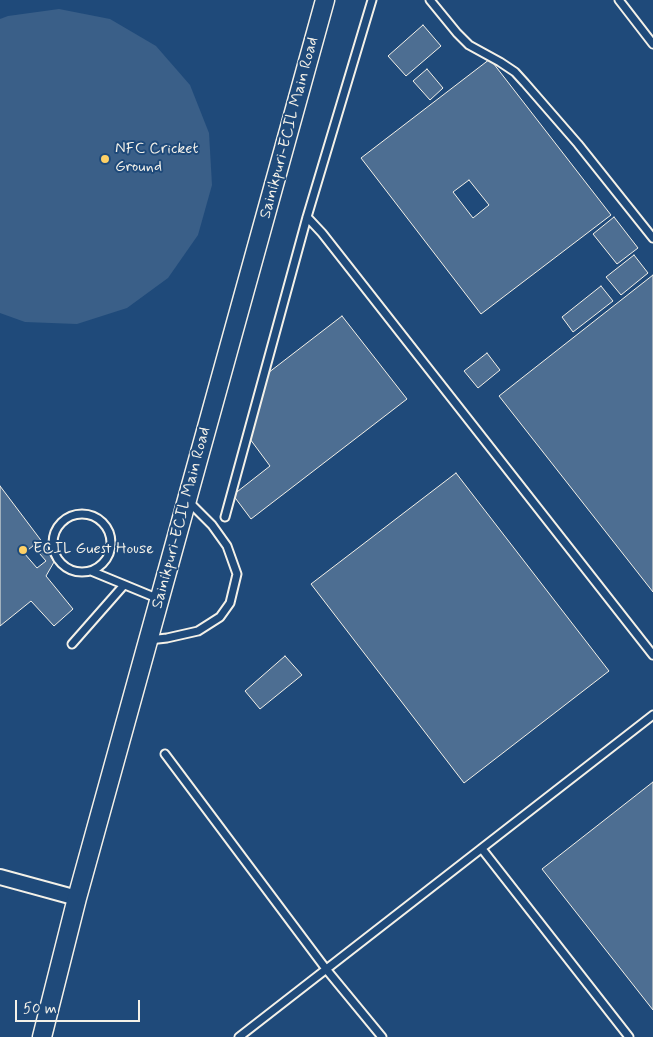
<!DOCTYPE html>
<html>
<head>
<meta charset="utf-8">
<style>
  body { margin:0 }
  #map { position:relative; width:653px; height:1037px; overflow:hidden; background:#1f4a7a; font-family:Mynerve,sans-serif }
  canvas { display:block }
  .scale { position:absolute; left:15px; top:1000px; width:125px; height:22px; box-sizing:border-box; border:2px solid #f4f1e8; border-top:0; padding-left:6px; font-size:15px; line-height:18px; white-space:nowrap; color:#f4f1e8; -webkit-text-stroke:4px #1f4a7a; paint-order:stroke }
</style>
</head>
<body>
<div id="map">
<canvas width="653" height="1037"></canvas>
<div class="scale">50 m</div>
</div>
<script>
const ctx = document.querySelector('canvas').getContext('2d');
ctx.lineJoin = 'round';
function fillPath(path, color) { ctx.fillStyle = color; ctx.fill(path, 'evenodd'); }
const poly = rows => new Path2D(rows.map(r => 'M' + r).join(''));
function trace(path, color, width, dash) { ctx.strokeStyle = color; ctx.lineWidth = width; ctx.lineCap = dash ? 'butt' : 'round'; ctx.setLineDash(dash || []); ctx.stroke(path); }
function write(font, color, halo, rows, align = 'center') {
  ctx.font = font + ' Mynerve,sans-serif'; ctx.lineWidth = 4; ctx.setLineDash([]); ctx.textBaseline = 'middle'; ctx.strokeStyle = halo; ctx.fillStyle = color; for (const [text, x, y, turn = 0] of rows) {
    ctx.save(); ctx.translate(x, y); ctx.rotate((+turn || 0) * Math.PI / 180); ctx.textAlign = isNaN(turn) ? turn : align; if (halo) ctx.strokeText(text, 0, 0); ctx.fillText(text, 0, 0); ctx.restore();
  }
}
fillPath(poly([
  [59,9,110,19,156,46,190,85,209,133,212,185,198,235,168,278,127,308,77,324,25,322,0,313,0,19,8,16]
]), '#3a5f88');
const building = poly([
  [423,25,441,46,406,76,388,56,423,25],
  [490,59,611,215,481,314,361,158,490,59],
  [469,180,489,205,473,218,453,192,469,180],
  [427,69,443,88,430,100,413,81,427,69],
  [614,217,638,248,617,264,593,234,614,217],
  [634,255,648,273,621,295,606,277,634,255],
  [653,275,653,592,499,396,653,275],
  [601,286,613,301,573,332,562,317,601,286],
  [342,316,407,399,251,519,233,495,270,466,250,439,268,373,342,316],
  [487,353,500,370,478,388,464,371,487,353],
  [456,473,609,671,464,783,311,584,456,473],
  [0,486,40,539,54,562,46,576,73,609,54,626,31,601,0,626,0,486],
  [33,546,46,561,37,568,24,553,33,546],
  [285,656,302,675,260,709,245,691,285,656],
  [653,782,653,1010,542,869,653,782]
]);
fillPath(building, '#4d6e92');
trace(building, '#f4f1e8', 1);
const service = poly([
  [430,0,457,33,469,45,500,62,515,72,525,83,578,144,653,238],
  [619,0,653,44],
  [307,217,322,233,653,655],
  '53 543a29 29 0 1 1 58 0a29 29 0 1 1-58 0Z',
  [225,517,307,217,372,0],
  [91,571,159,599],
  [149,640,167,638,198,631,220,617,230,603,237,574,227,546,212,525,189,502],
  [72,644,124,585],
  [165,754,326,969,382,1037],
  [482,849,629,1037],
  [239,1037,653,715]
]);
const minor = poly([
  [0,877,77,898]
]);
const tertiary = poly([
  [42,1037,77,898,325,0]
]);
trace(service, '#f4f1e8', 11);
trace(minor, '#f4f1e8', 18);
trace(tertiary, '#f4f1e8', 21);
trace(service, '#1f4a7a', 7);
trace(minor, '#1f4a7a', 14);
trace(tertiary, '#1f4a7a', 18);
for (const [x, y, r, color] of [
  [105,159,5,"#ffd166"],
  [23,550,5,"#ffd166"]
]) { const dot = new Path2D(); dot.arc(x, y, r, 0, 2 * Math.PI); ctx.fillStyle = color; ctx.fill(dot); trace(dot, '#1f4a7a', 2); }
write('16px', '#f4f1e8', '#1f4a7a', [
  ["Sainikpuri-ECIL Main Road",290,128,-75],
  ["Sainikpuri-ECIL Main Road",182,518,-75]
]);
write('16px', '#f4f1e8', '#1f4a7a', [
  ["NFC Cricket",115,150],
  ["Ground",115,168],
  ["ECIL Guest House",33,550]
], 'left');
</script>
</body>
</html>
